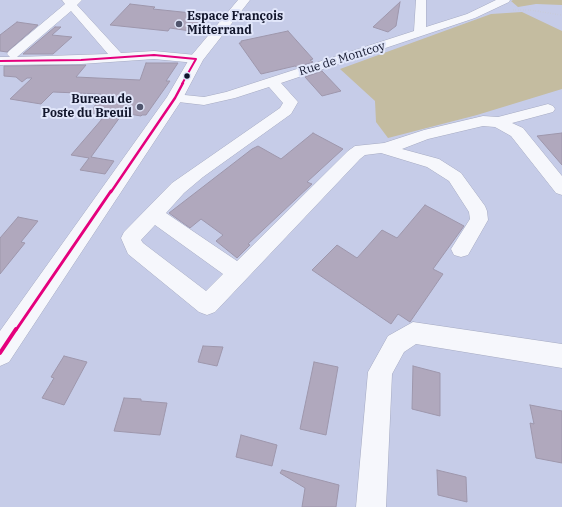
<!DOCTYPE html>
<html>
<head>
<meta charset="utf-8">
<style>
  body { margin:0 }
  canvas { display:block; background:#c6cce8 }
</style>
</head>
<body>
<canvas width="562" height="507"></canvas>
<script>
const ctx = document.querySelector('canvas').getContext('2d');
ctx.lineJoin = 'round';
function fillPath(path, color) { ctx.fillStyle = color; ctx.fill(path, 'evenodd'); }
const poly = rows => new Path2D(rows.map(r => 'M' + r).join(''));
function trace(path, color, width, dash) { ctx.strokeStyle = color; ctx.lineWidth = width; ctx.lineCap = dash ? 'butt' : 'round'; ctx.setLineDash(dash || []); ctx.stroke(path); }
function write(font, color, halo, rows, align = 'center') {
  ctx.font = font + ' "IBM Plex Serif",serif'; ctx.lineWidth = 4; ctx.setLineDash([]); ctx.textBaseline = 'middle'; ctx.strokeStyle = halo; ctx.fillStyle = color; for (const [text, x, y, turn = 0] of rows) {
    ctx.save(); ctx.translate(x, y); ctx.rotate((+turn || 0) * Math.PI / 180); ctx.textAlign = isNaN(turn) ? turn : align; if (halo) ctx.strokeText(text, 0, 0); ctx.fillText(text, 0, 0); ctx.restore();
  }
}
fillPath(poly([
  [513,0,562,0,562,5,536,4,518,7,511,1],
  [522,12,562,31,562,89,477,115,388,138,376,122,375,101,340,69,491,14]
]), '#c4bca0');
const building = poly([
  [400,2,396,26,388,32,373,27,400,2],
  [130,4,155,7,153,9,211,15,197,32,170,28,168,31,110,25,130,4],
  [17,22,38,25,7,52,0,51,0,35,17,22],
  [55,27,61,27,52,35,72,37,53,54,23,54,55,27],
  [288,31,313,59,310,60,313,62,297,67,295,66,261,74,239,43,241,43,241,41,288,31],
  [146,63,178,63,166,81,170,81,146,115,142,115,141,116,123,113,91,157,114,161,105,174,80,170,89,158,71,155,102,119,97,118,100,114,91,113,101,94,53,92,41,104,10,99,32,78,27,78,22,82,16,77,4,76,4,66,86,65,76,77,140,80,146,63],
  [322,71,341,91,322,96,305,77,322,71],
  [313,133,343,149,307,182,312,184,248,244,250,245,237,258,216,241,223,235,201,219,190,228,169,213,252,149,258,146,281,159,313,133],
  [562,133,562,165,537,136,562,133],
  [425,205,464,226,433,269,443,274,410,322,398,314,391,324,312,270,337,245,357,258,382,230,397,238,425,205],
  [18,217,38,221,21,242,25,243,0,274,0,238,18,217],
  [203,346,223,347,217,366,198,362,203,346],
  [64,356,87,362,64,405,42,398,54,378,51,377,64,356],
  [314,362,338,367,326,435,300,429,314,362],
  [413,366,440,373,440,416,412,409,413,366],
  [124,398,141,399,141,401,167,403,160,435,114,431,124,398],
  [530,405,562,411,562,463,536,458,530,423,534,424,530,405],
  [241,435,277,445,272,466,236,457,241,435],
  [282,470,339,485,336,507,302,507,305,488,280,473,282,470],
  [437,470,466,477,467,502,438,495,437,470]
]);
fillPath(building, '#b0a8bd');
trace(building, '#9e97ac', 1);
const minor = poly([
  [62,0,82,0,77,5,121,53,154,51,196,55,201,56,202,59,201,62,196,63,154,59,81,64,0,65,0,57,10,57,7,54,9,51,65,4,62,0],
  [71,11,108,54,17,57,71,11],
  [416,0,426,0,426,27,467,14,496,0,510,0,509,2,475,18,281,83,298,102,291,114,203,177,184,193,166,213,237,261,348,151,355,146,384,143,424,130,483,116,498,117,548,104,553,106,555,109,553,112,512,123,523,128,562,176,562,195,556,193,511,136,495,127,483,126,428,139,402,149,439,159,461,173,485,206,487,211,488,220,468,255,461,257,454,255,451,249,470,219,469,212,449,181,427,167,381,153,365,155,360,159,215,312,207,315,199,312,128,254,121,238,124,232,172,183,280,108,283,103,269,87,235,98,204,105,170,101,168,98,170,95,175,94,204,97,226,92,414,31,416,0],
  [155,225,223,274,206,291,143,243,141,240,155,225],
  [413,322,562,344,562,368,416,344,404,352,392,374,386,507,356,507,368,372,388,336,413,322]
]);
const major = poly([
  [238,0,250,0,203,60,183,98,9,362,0,366,0,331,167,97,191,56,238,0]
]);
trace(minor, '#a5aac2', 1);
trace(major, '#a5aac2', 1);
trace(poly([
  [513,10,530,10,561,15]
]), '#c8c9d1', 1.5, [0.5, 2]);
fillPath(minor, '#f6f7fc');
fillPath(major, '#f6f7fc');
trace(poly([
  [0,61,81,60,154,55,196,59,182,84]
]), '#e5007d', 2);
trace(poly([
  [111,192,175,98,183,83]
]), '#e5007d', 2.5);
trace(poly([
  [16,330,111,191]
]), '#e5007d', 3);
trace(poly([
  [0,353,16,329]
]), '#e5007d', 4);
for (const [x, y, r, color] of [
  [179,24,4,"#50556d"],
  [187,76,3.5,"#11152b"],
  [140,107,4,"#50556d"]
]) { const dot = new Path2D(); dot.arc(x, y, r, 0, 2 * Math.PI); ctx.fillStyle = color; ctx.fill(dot); trace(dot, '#e1e6fa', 1.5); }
write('bold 12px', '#11152b', '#e1e6fa', [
  ["Espace François",187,17],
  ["Mitterrand",187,31],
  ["Bureau de",132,100,"right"],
  ["Poste du Breuil",132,114,"right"]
], 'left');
write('12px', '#11152b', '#e1e6fa', [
  ["Rue de Montcoy",342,59,-17]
]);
</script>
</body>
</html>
